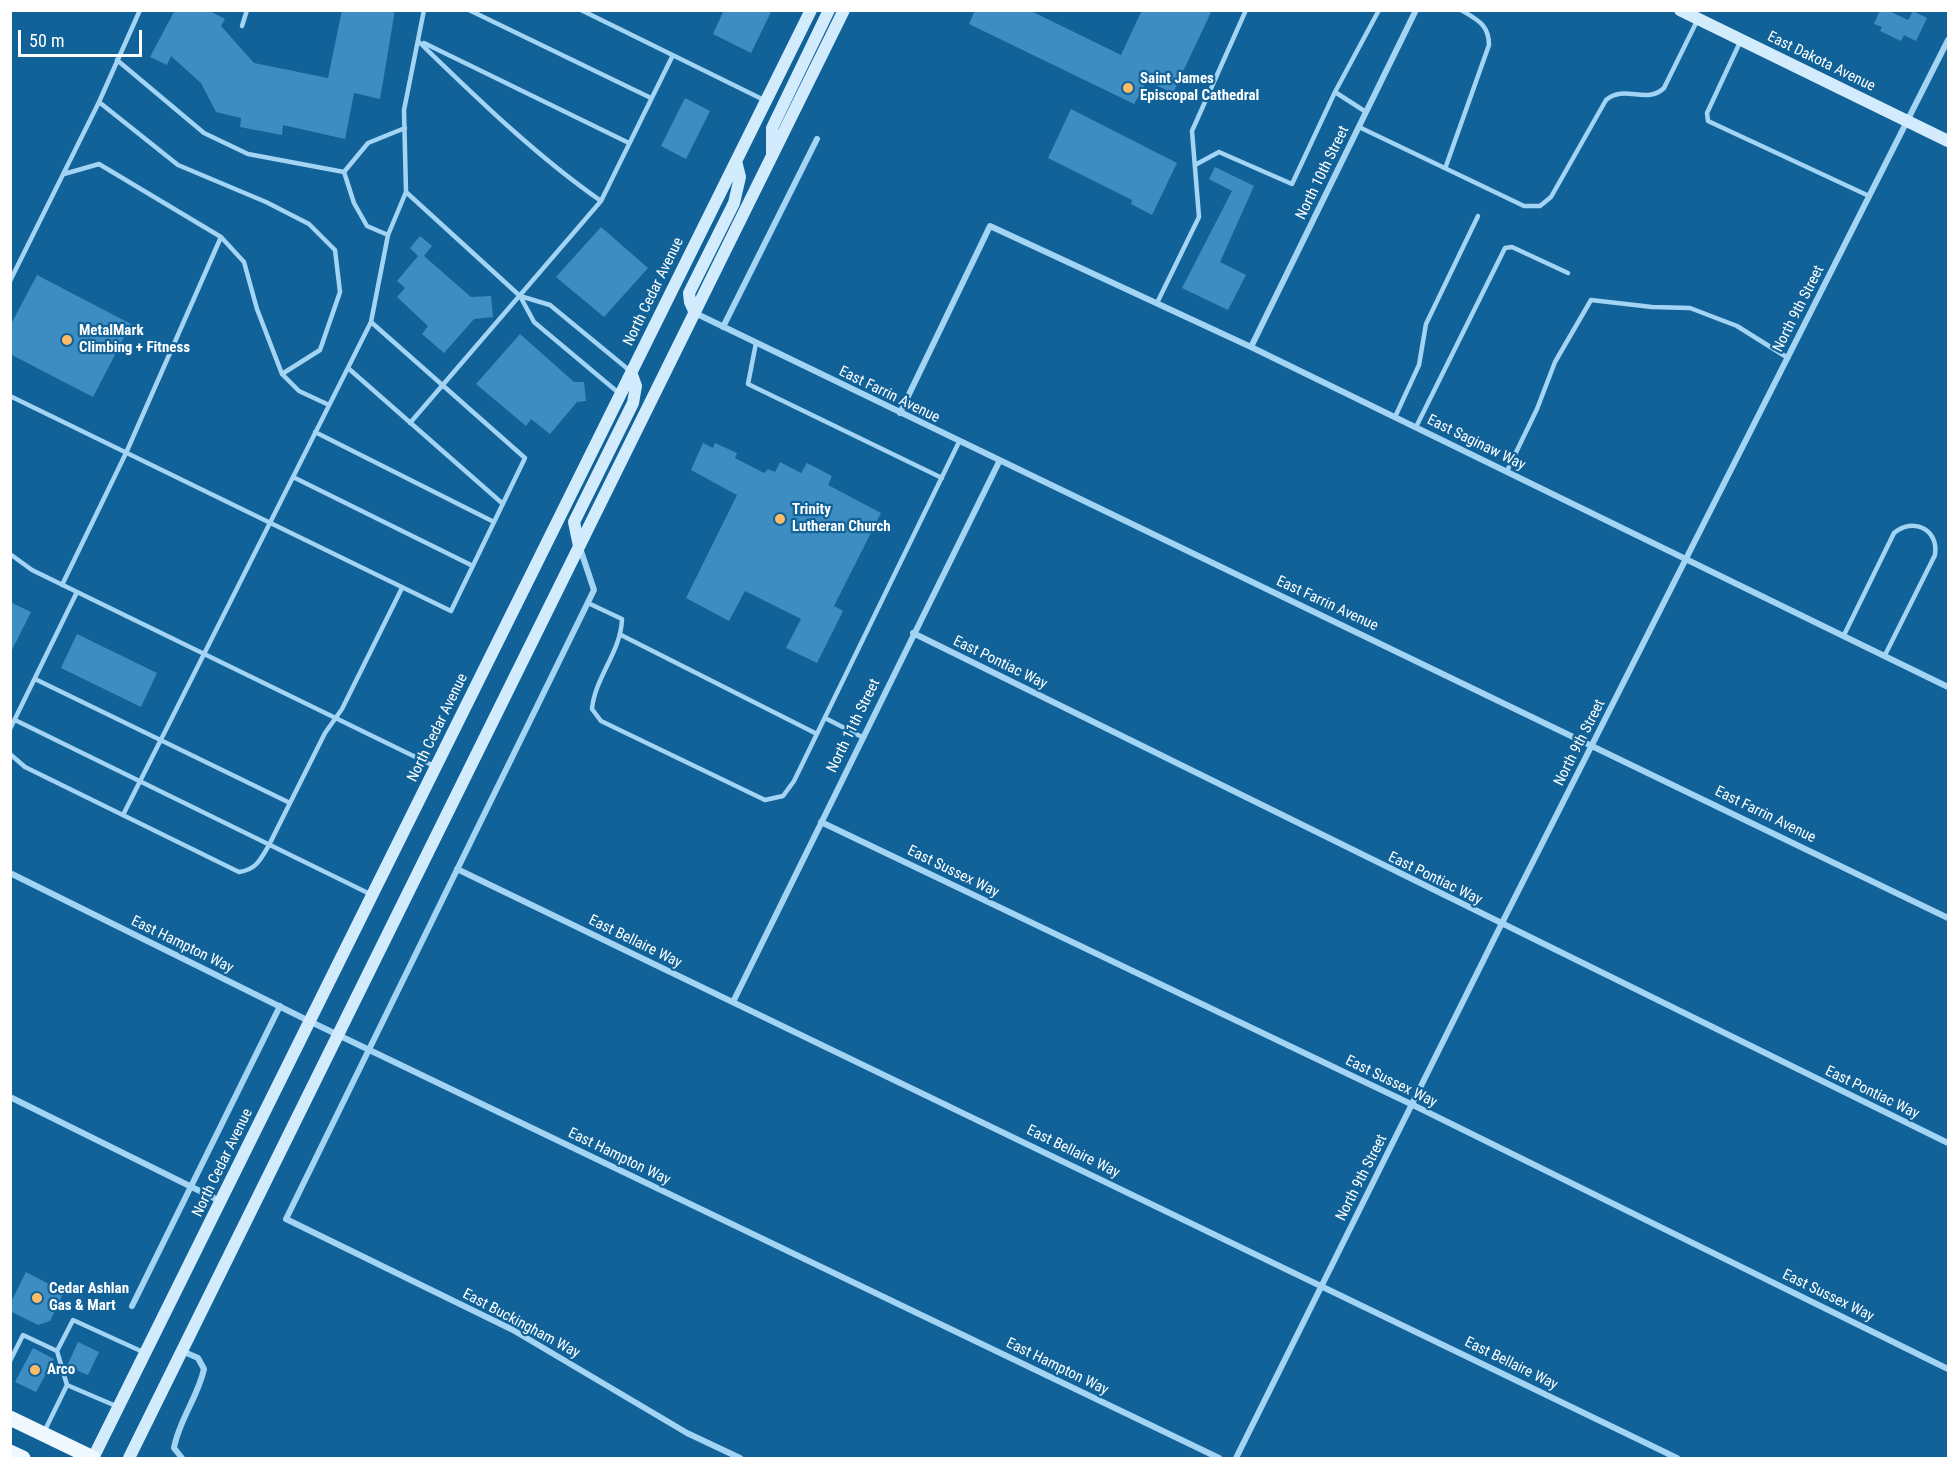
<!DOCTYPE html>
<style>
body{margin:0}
#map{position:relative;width:1959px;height:1469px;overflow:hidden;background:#116299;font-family:"Roboto Condensed",sans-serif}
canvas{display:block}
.frame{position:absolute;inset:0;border:12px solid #fff;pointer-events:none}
.scale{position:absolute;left:18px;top:30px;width:124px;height:27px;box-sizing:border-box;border:3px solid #fff;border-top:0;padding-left:8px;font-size:18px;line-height:21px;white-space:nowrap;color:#fff;-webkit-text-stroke:4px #116299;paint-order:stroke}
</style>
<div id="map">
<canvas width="1959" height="1469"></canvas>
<div class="frame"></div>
<div class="scale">50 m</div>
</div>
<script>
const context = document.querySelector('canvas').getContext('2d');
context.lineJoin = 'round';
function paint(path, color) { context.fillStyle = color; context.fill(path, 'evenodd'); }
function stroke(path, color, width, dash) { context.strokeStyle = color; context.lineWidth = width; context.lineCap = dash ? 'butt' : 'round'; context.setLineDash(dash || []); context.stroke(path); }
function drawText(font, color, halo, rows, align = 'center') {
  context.font = font + ' "Roboto Condensed",sans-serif'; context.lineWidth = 4.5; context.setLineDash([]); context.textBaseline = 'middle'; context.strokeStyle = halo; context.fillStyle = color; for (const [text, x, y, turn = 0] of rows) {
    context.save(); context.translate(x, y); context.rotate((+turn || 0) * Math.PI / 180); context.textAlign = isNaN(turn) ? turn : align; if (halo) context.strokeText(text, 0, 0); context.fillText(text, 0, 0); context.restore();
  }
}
paint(new Path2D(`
 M175,10H208L225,19L221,26L254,63L328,78L342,10H395L380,99L354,93L345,139L283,125L282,135L240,127L241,118L216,112L201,83L171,56L167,65L150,57Z
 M724,10H772L751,53L713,34Z
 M975,10H1029L1121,55L1142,10H1212L1173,93L1147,81L1134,104L969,24Z
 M1880,10H1887L1908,20L1913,11L1927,18L1916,41L1904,35L1901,41L1880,31L1882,27L1874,24Z
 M685,98L710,111L686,159L661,146Z
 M1071,109L1177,163L1152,215L1131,204L1132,200L1048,158Z
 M1215,167L1254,186L1220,262L1246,275L1228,310L1182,288L1232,191L1209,179Z
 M601,227L648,268L604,317L556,277Z
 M420,236L432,246L424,256L471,297L491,296L493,317L474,319L444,353L422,334L428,326L397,297L405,288L397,281L418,256L410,248Z
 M37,275L131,324L93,397L10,354V326Z
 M520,334L574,382H584L586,401L577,402L550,434L531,419L526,426L476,384Z
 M703,443L713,448L715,443L737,453L735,458L764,473L768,469L775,472L780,462L801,473L807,463L832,476L828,485L881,513L834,606L843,611L817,663L786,648L801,619L745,591L729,621L686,598L737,495L691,470Z
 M10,602L31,612L10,654Z
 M77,634L157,673L141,707L61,668Z
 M26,1272L64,1292L50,1321L38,1325L10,1311V1304Z
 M78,1342L99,1352L88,1375L67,1366Z
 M33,1348L54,1359L36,1392L15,1382Z`), '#3e8dc2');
stroke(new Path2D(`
 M469,10L651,98
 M581,10L764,100
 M242,26L247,10
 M1741,40L1707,113L1708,121L1869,196
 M418,41C476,97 535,155 601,201
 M424,43L629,143
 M117,60L204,133L248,154L344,172L368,143L405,128
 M99,102L140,10
 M1366,112L1335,92L1379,10
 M1359,127L1524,206H1540L1551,197L1606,100C1625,84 1646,105 1664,88L1698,19
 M1195,165L1219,152L1292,184L1335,92
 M1446,166L1489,45C1489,25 1478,20 1461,10
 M344,172L354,203L367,226L388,235
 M64,174L99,164L221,237
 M406,192L520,296
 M10,281L99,102L178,165L266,202L309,224L335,250L340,292L320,350L282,374
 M1157,303L1199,217L1192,131L1246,10
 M756,343L748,384L942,478
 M348,368L503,504
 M620,394L534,322L520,296L550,305L629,370
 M10,396L451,611L525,458L371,322
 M1395,417L1419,365L1426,324L1478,216
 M410,423L601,201L672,57
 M1416,427L1505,248L1512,247L1568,273
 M315,432L494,522
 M1507,471L1537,409L1555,362L1591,300L1652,307L1690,308L1737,326L1788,358
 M293,477L473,566
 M10,554L32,570L436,767
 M62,585L126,453L221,237L244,262L257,309L282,374L299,391L329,405
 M588,603L622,619C621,652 595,677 592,709L601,721L765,800L783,796L794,781L959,442
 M621,635L817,734
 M1844,635L1894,533C1913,517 1939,529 1935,555L1885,655
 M35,679L290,803
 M825,718L862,737
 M15,720L372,895
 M10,729L77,592
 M10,754L25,767L239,872C256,870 261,859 269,845L325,733L342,709L402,588
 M123,815L371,322L388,235L406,192L404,110L424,10
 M57,1351L67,1385
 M10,1361L23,1335L57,1351L73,1320L143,1352
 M44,1432L67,1385L116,1406`), '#a4d4f4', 4.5);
stroke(new Path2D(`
 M695,313L1948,918
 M723,327L817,139
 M1251,347L1416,10
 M900,413L990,226L1251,347L1948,687
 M580,548L594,590L286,1219L513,1330L687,1433L740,1458
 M913,633L1948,1143
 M821,822L1413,1105L1948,1369
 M457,869L1677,1458
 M10,873L309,1021L1219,1458
 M733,1002L999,462
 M10,1097L220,1201
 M132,1306L280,1006
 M182,1458L174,1448C179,1420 198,1397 204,1369L198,1358L182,1351
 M1236,1458L1501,925L1948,40`), '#a4d4f4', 6);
stroke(new Path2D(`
 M1680,10L1948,141
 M772,156V128L829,10
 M695,313L690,302L689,293L734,203L740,177L736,161
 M579,546L574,522L633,403L636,386L631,372
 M93,1458L811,10
 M129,1458L844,10`), '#d3ecfd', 12);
stroke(new Path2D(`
 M10,1418L93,1458
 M10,1452L23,1458`), '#f0f8ff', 15);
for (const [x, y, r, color] of [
 [1128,88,6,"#fb6"],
 [67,340,6,"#fb6"],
 [780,519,6,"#fb6"],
 [37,1298,6,"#fb6"],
 [35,1370,6,"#fb6"]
]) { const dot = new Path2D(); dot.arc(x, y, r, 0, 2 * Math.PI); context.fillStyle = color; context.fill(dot); stroke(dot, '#116299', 2); }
drawText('15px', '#fff', '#116299', [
 ["East Dakota Avenue",1821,62,26],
 ["North 10th Street",1323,173,-64],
 ["North Cedar Avenue",654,292,-64],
 ["North 9th Street",1799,309,-63],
 ["East Farrin Avenue",889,395,26],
 ["East Saginaw Way",1476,443,26],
 ["East Farrin Avenue",1327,604,25],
 ["East Pontiac Way",1000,663,26],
 ["North 11th Street",854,726,-64],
 ["North Cedar Avenue",438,728,-64],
 ["North 9th Street",1580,743,-63],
 ["East Farrin Avenue",1765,815,26],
 ["East Sussex Way",953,872,26],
 ["East Pontiac Way",1435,879,26],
 ["East Bellaire Way",635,942,26],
 ["East Hampton Way",182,945,26],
 ["East Sussex Way",1391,1082,26],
 ["East Pontiac Way",1872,1093,26],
 ["East Bellaire Way",1073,1152,26],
 ["East Hampton Way",619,1157,26],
 ["North Cedar Avenue",223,1163,-64],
 ["North 9th Street",1362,1178,-63],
 ["East Sussex Way",1828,1296,26],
 ["East Buckingham Way",521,1324,28],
 ["East Bellaire Way",1511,1364,26],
 ["East Hampton Way",1057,1367,26]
]);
drawText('bold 15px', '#fff', '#116299', [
 ["Saint James",1140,79],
 ["Episcopal Cathedral",1140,96],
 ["MetalMark",79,331],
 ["Climbing + Fitness",79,348],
 ["Trinity",792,510],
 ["Lutheran Church",792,527],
 ["Cedar Ashlan",49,1289],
 ["Gas & Mart",49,1306],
 ["Arco",47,1370]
], 'left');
</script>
